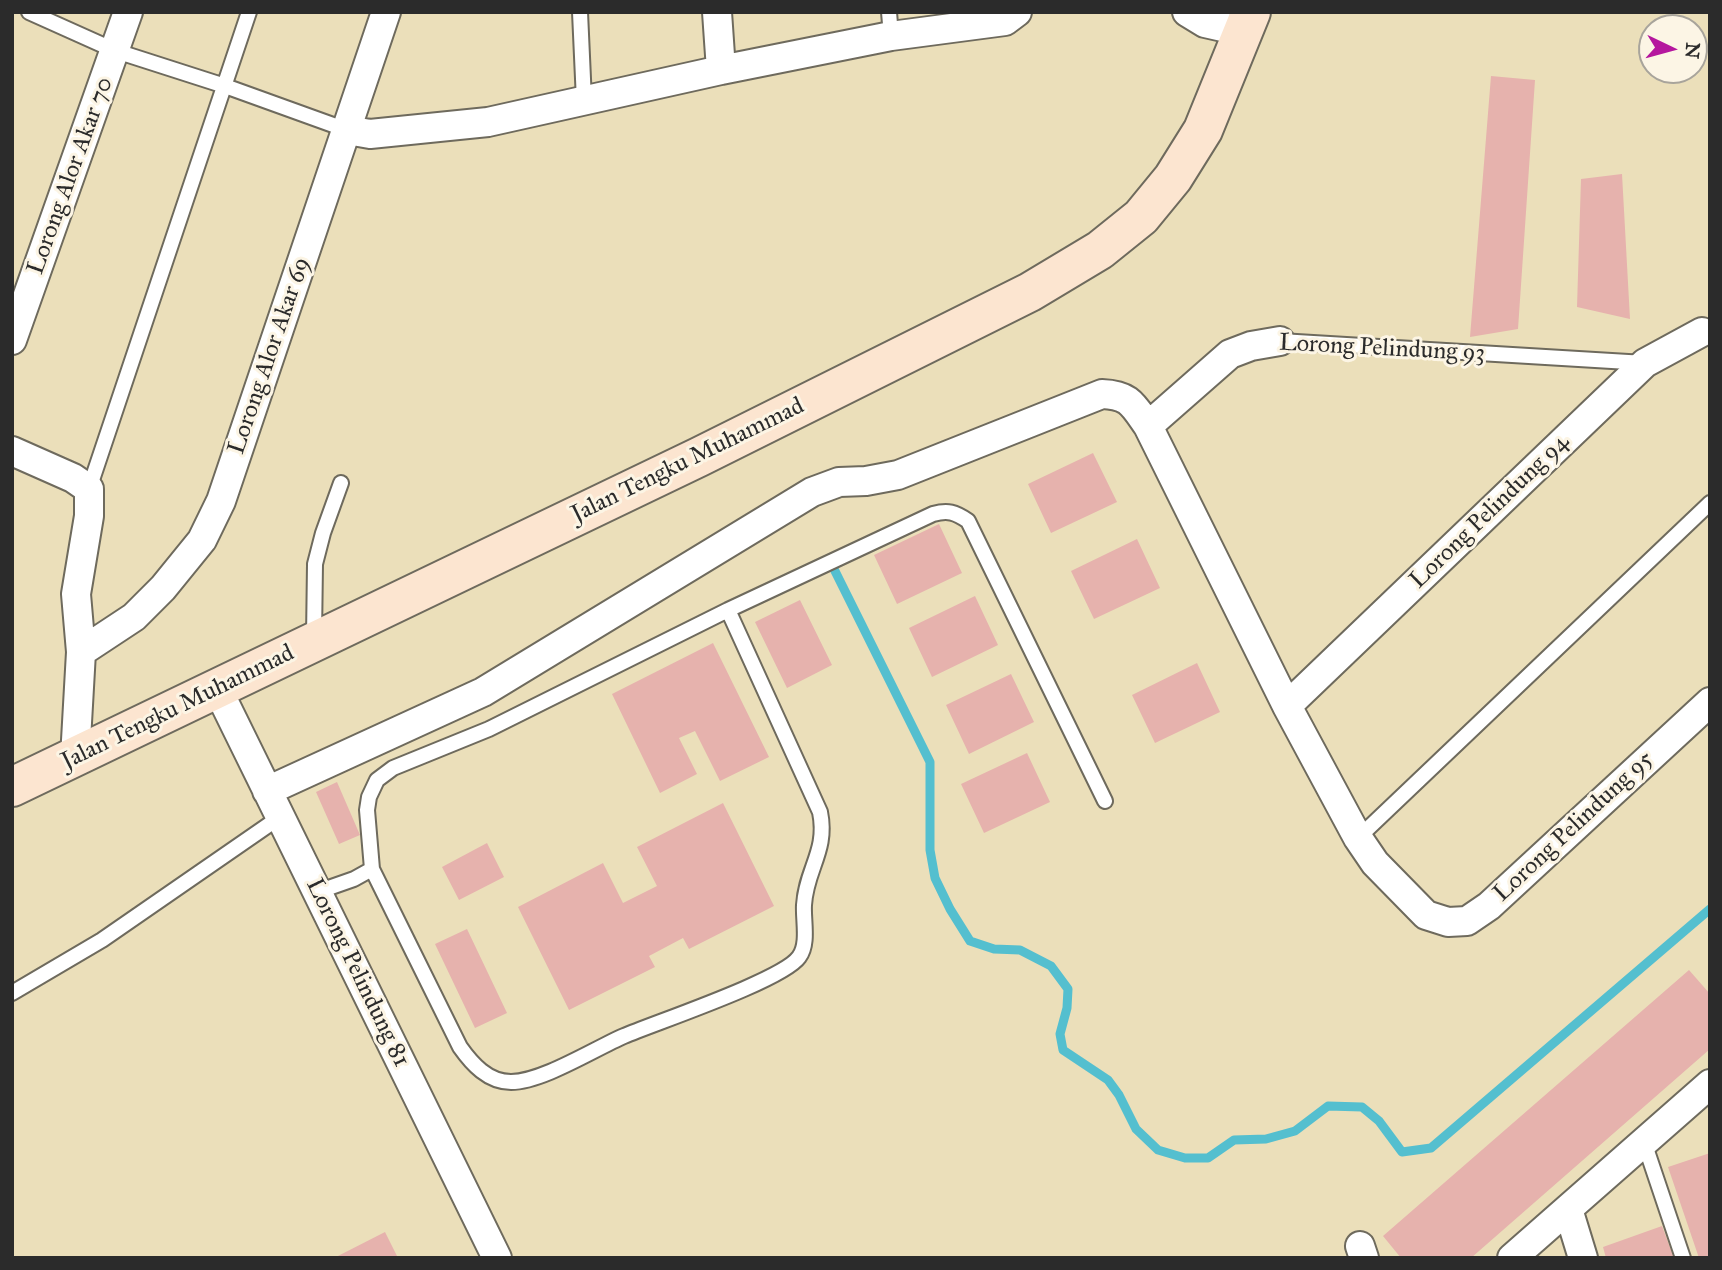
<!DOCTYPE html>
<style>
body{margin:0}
#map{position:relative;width:1722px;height:1270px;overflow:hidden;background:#ebdfba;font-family:"IM FELL Great Primer",serif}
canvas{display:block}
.frame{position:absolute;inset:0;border:14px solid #2b2b2b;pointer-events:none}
.north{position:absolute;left:1638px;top:14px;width:70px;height:70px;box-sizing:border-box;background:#fcf5e5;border:2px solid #a8a49b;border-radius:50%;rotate:95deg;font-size:19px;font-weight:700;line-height:28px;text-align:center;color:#2b2b2b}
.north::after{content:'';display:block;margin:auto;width:24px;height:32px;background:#b5179e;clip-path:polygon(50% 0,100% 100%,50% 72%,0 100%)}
</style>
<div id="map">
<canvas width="1722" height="1270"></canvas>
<div class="frame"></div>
<div class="north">N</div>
</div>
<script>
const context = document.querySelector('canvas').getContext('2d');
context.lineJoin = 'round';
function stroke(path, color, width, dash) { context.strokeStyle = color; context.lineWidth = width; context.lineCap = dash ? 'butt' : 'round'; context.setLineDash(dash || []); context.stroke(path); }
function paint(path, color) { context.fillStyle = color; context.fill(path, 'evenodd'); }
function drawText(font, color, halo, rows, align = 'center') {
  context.font = font + ' "IM FELL Great Primer",serif'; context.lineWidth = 6; context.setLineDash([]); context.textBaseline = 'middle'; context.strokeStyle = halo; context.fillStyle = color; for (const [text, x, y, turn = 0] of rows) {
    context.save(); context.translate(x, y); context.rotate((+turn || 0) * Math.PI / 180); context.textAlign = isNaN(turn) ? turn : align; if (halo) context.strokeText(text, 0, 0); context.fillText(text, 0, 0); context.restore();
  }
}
stroke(new Path2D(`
 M833,567L930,762V850L935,878L950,909L970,941L994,949L1020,950L1051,966L1068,989L1067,1008L1060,1034L1063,1050L1108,1080L1119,1095L1136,1129L1158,1150L1185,1158H1208L1234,1140L1266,1139L1295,1131L1328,1106L1362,1107L1379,1121L1402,1152L1431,1148L1710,909`), '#54bfcf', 9);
paint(new Path2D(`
 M1491,76L1535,80L1518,329L1470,337Z
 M1622,174L1630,319L1577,307L1581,179Z
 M1093,453L1117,502L1051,533L1028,484Z
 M939,524L962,573L897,604L874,555Z
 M1137,539L1160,588L1094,619L1071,571Z
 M975,596L998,645L932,677L909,628Z
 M800,600L832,665L787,688L755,622Z
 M713,643L769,757L720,781L695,731L679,738L697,774L660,793L612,694Z
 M1197,663L1220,712L1155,743L1132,695Z
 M1011,674L1034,722L969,754L946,705Z
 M1027,753L1050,802L984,833L961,784Z
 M337,782L360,835L339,844L316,792Z
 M723,803L774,906L689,949L683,938L649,956L655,967L569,1010L518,907L603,863L623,903L657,886L637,847Z
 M487,843L504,877L459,900L442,867Z
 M467,929L507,1013L475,1028L435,944Z
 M1689,970L1710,994V1049L1471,1258H1401L1383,1236Z
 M1710,1153V1258H1699L1668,1167Z
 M1662,1226L1674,1258H1606L1603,1247Z
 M385,1232L398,1258H334Z`), '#e6b2ad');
const lane = new Path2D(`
 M29,12L116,51L225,86L347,130
 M580,12L584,101
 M889,12L891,36
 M1280,341L1645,363
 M89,489L249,12
 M728,610L820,812C828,851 806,869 804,905C803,920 809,944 799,957C783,980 657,1022 624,1036C594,1049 542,1082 511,1082C488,1082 472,1064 460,1047L372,869L367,810L369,797L377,780L393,768L489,729L728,610L933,514C948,510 955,512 968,521L1105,801
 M314,637L315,564L323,533L341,483
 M1358,838L1710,503
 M317,892L354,879L372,869
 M12,993L102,940L280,817
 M1644,1142L1683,1258`);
const street = new Path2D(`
 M717,12L721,70
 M1187,12L1205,23L1245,32
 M347,130L370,134L488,122L721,70L891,36L1005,21L1017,12
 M12,340L128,12
 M1148,426L1230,354L1251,346L1280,341
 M12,451L73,478L89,489V516L76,594L81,652L75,758
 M81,652L134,617L163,588L202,540L221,501L386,12
 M217,688L497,1258
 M1287,706L1645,363L1702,332
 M267,791L483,692L812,492L839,482L866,481L898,475L1102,394C1130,395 1133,405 1148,426L1287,706L1358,838L1375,863L1426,915L1448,922L1467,921L1489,906L1710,702
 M1568,1209L1583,1258
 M1360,1246L1364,1258
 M1512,1258L1710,1084`);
const secondary = new Path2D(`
 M12,787L699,457L1030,292L1100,250L1141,217L1173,178L1203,130L1251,12`);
stroke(lane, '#6e6a5d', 18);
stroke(street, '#6e6a5d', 32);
stroke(secondary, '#6e6a5d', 42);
stroke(lane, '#fff', 14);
stroke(street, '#fff', 28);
stroke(secondary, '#fce5d0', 38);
drawText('24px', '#2b2b2b', '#fcf5e5', [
 ["Lorong Alor Akar 70",71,176,-70],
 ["Lorong Pelindung 93",1382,349,3],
 ["Lorong Alor Akar 69",270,356,-71],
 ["Jalan Tengku Muhammad",688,461,-26],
 ["Lorong Pelindung 94",1490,512,-44],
 ["Jalan Tengku Muhammad",178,708,-26],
 ["Lorong Pelindung 95",1574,827,-43],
 ["Lorong Pelindung 81",357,973,64]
]);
</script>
